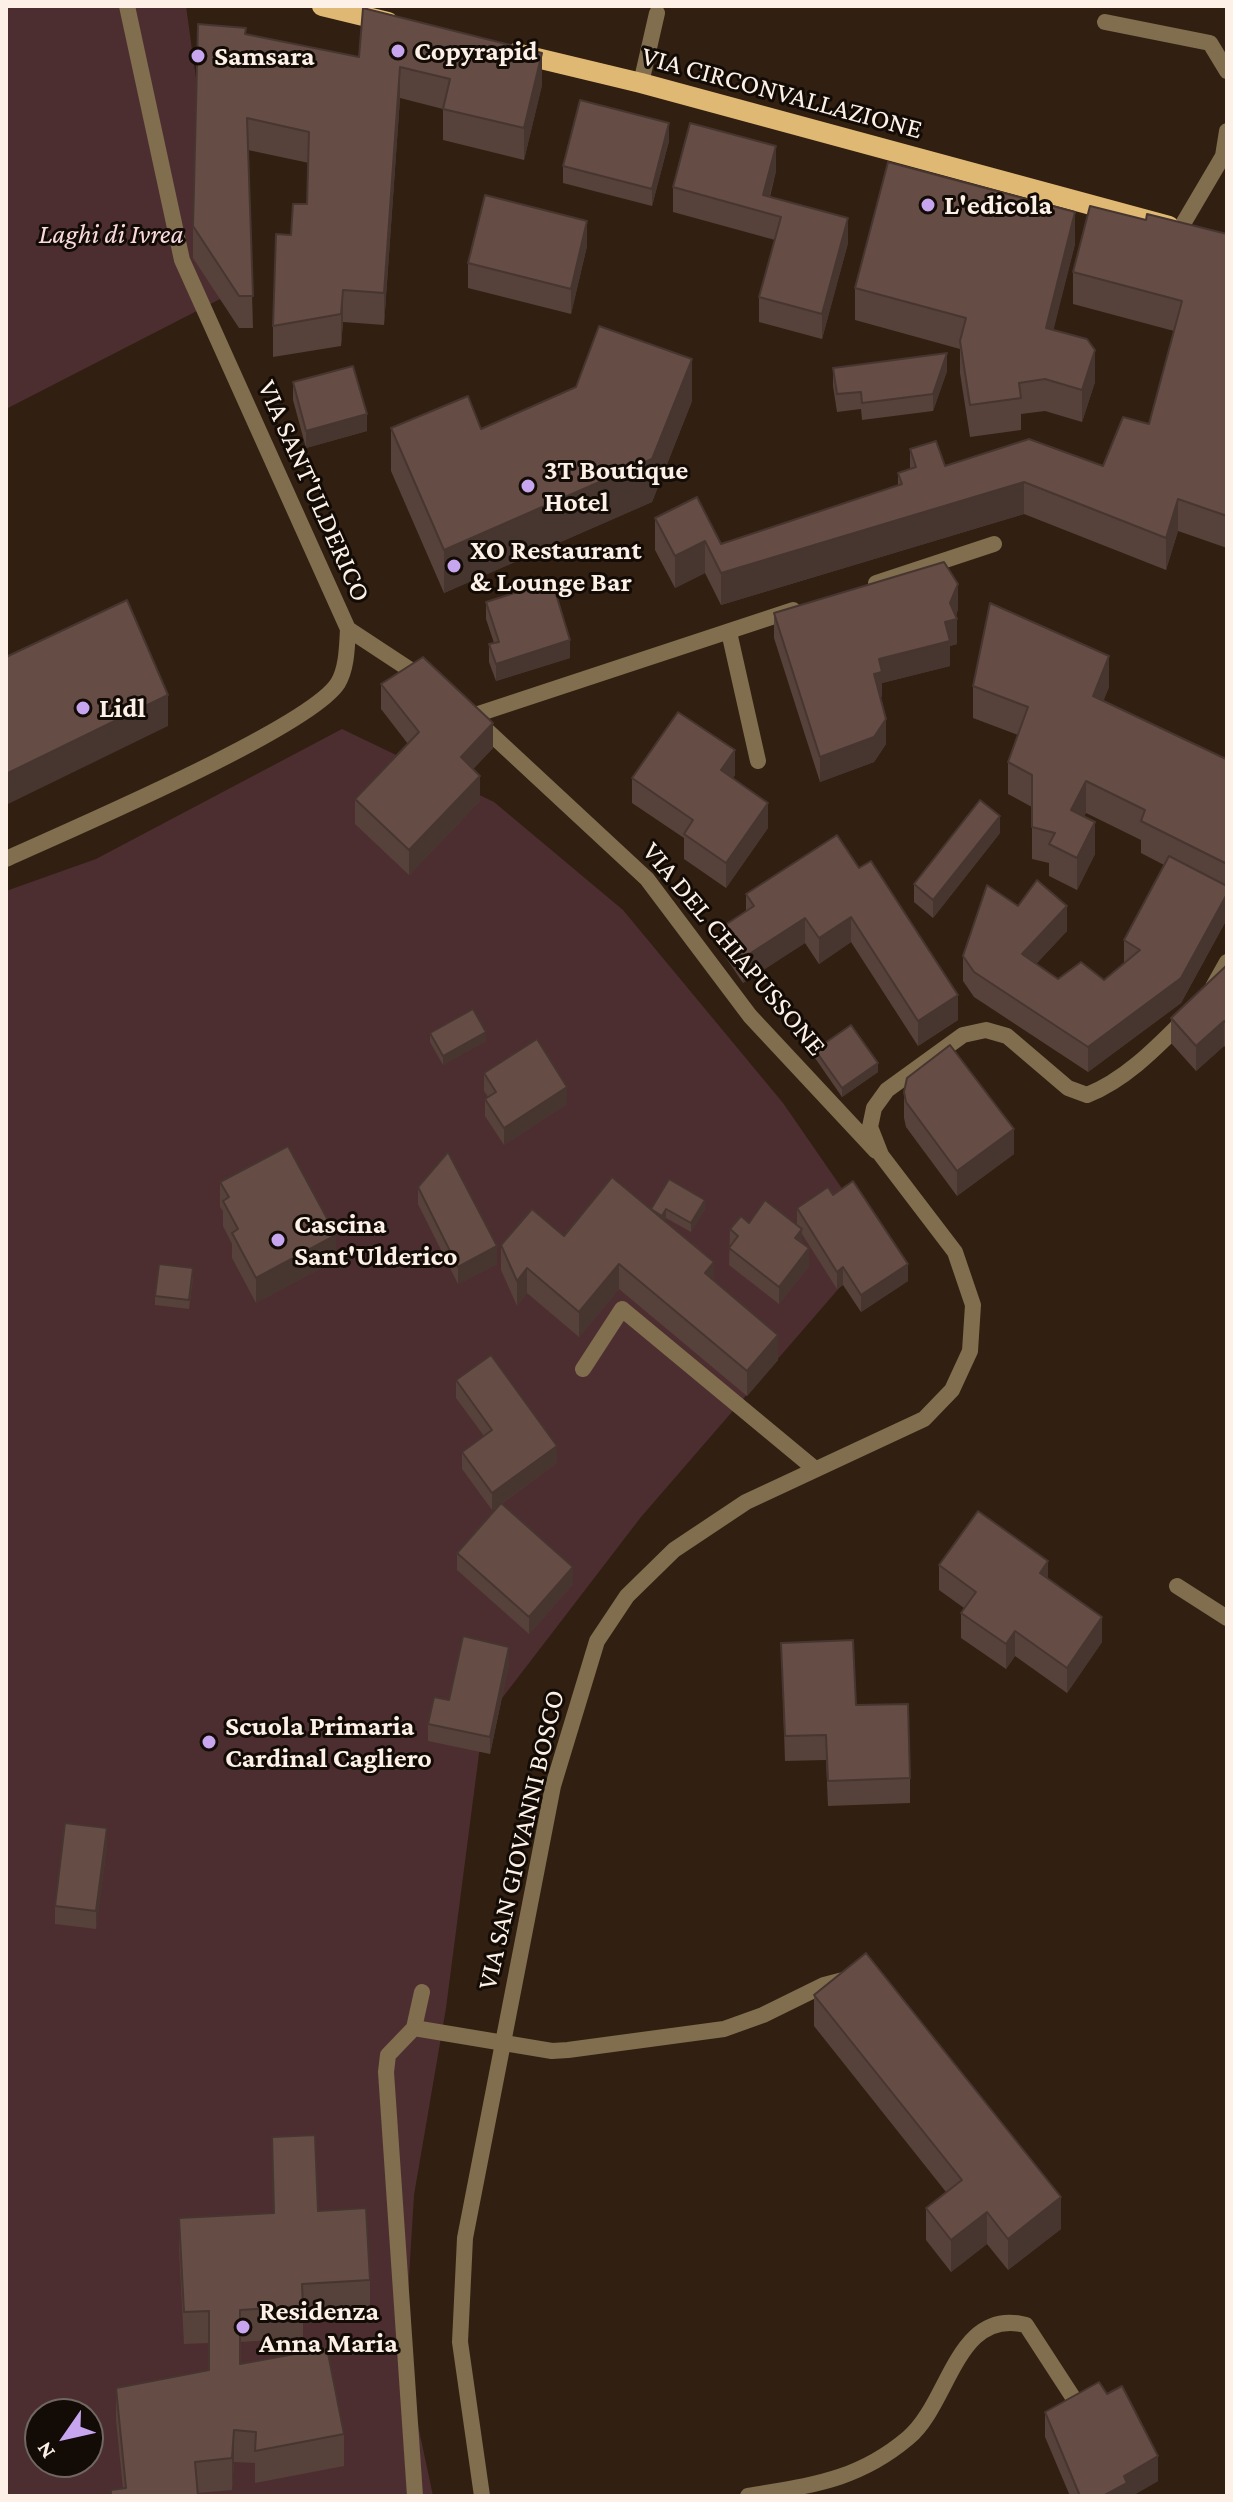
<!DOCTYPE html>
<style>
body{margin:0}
#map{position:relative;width:1233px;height:2502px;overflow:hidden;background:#311f11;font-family:"Crimson Pro",serif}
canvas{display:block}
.frame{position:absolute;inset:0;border:8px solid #fcf0e7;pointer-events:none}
.north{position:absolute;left:24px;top:2398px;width:80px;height:80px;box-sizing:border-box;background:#130b06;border:2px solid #706760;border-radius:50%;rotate:236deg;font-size:22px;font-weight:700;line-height:32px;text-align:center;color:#fcf0e7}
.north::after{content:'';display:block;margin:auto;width:28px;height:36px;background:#c7a6ef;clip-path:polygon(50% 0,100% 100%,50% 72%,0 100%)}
</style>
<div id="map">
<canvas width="1233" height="2502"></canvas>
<div class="frame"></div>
<div class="north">N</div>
</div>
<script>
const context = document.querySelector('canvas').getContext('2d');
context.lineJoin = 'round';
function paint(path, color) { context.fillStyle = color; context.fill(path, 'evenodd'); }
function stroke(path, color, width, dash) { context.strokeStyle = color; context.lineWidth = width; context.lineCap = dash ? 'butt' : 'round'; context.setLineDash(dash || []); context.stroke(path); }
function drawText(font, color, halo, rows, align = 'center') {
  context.font = font + ' "Crimson Pro",serif'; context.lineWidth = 6; context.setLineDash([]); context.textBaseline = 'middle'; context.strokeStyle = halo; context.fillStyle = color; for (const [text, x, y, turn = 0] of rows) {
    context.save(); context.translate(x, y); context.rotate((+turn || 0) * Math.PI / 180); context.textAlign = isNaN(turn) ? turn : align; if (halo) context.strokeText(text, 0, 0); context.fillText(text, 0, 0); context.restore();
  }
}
paint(new Path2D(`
 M6,6H186L226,296L6,409Z
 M342,729L494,802L623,910L783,1103L879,1242L641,1517L483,1723L446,2008L414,2195L404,2359L433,2496H6V891L96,859ZM40,2414H88V2462H40Z`), '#4c2e31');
stroke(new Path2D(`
 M1105,22L1210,43L1227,71
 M641,83L657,13
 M1180,229L1223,156L1227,131
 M414,2028L422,1992
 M415,2496L386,2072L388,2055L414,2028L552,2051L568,2050L724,2029L763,2015L824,1985L847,1979
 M748,2496C811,2485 857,2481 908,2438C950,2403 956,2307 1026,2325L1076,2402`), '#806e4e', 16);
stroke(new Path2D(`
 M876,583L994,544
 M348,629L424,679
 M729,632L758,761
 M472,716L793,610
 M479,723L647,879L750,1016L876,1151
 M6,859C67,831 310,728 338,683C347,668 347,646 348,629L182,260L127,6
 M1213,987L1227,962
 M583,1369L622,1309L815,1469
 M1177,1586L1227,1618
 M482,2496L460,2342L465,2238L553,1786L597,1641L627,1596L674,1550L746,1502L924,1419L952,1390L970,1351L973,1305L955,1252L881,1155L870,1127L874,1108L887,1090L963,1035L986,1030L1007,1036L1068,1088L1087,1095C1125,1080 1156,1048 1184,1020`), '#806e4e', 16);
stroke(new Path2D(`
 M322,6L388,22
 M516,53L641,83L1169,226`), '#dfb973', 20);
paint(new Path2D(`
 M246,34L359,57L542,85L524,160L443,140V109L400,98L384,325L343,322L341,346L273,357V326L291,235L307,204L309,163L248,150L253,328H239L193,258V226Z
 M669,141L652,206L563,183V166Z
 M776,171L770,197L848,243L822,339L759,322V297L775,240L673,212V187Z
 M1146,220L1227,234V548L1178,531L1166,570L1024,514L721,605L705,573L675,588L655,550V518L721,544L898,485V473L910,469V449L945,466H1103L1149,424L1174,331L1073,304V272Z
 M1075,244L1053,330L1095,382L1082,422L1045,411L1021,414V430L970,437L960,373V349L855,320V288Z
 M587,246L571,314L468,288V263Z
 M833,368L947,371L933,411L862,420L861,409L837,412L833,386Z
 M293,382L367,431L306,448L293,400Z
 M692,401L652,502L444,593L391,471V428L481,429Z
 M486,602L570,658L496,681L489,662V644L494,643L486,619Z
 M958,609L956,616L957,644L950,646V666L882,683V697H880L886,744L874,762L820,782L774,638V613Z
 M381,684L493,748L473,769L480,801L409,875L355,824V799L408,744L381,709Z
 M973,686L1109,687L1103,701L1226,759L1227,758V919L1181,1003L1088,1072L974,997L963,981V956L1018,906L1067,931L1036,964L1058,979L1104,980L1124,963V940L1164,865L1141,853V840L1086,813L1084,816L1095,854L1077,890L1049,876V863L1032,859V807L1008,794V762L1018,735L973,718Z
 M735,775L733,778L768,828L726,888L684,859V838L632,803V778Z
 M1000,833L933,918L914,902V884Z
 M859,868L958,1020L918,1046L851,942L819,964L805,943L743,983L722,952V927L746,911V894Z
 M1227,965V1049L1224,1046L1196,1071L1171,1043V1018Z
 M430,1033L486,1041L443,1065L430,1042Z
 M815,1050L878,1072L842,1097L815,1058Z
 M484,1073L567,1104L504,1145L485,1116V1099L488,1097L484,1091Z
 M904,1092L1014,1154L957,1196L906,1127L904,1118Z
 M220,1182L336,1260L256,1303L232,1258V1244L223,1226V1211L220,1207Z
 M418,1187L497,1264L458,1284L418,1204Z
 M833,1195L908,1281L861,1312L843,1285L837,1289L802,1234V1243L809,1266L779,1304L729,1265L730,1229L749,1223L797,1224V1208Z
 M705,1209L691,1232L666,1218L664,1221L778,1360L747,1396L619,1289L579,1337L527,1293L517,1306L501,1270V1245L564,1236L651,1210Z
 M193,1277L189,1309L155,1305V1296Z
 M456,1380L557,1463L501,1504L573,1584L529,1634L457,1570V1553L500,1505L492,1510L462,1469V1452L484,1436L456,1398Z
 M939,1565L1048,1579L1102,1642L1067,1693L1015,1656L1006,1669L961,1638V1613L964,1608L939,1590Z
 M781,1643L910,1778V1803L828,1806L826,1760L785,1761Z
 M509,1664L490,1754L428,1741V1724L449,1700Z
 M107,1845L96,1929L55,1924V1906Z
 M814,1995L1061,2229L1008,2270L987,2244L951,2272L926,2240V2208L946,2192L814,2026Z
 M272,2137L318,2211L370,2280V2312L303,2315V2338L240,2342V2364L344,2434V2466L255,2483V2463L234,2462L232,2490L198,2493V2496H111V2490L123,2489L116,2420V2388L209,2370V2343L184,2344L179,2249V2218L273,2213Z
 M1107,2394L1158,2481L1132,2496H1070L1045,2437V2412Z`), '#57413b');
paint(new Path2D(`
 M542,53V85L524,160V128Z
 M400,67V98L384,325V293Z
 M669,123V141L652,206V189Z
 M776,146V171L765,212L763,195Z
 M1075,212V244L1046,360V328Z
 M848,218V243L822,339V314Z
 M587,221V246L571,314V289Z
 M343,290V322L341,346V314Z
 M1095,350V382L1082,422V390Z
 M947,353V371L933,411V394Z
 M692,359V401L652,502L444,593V550Z
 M367,414V431L306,448V431Z
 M1024,482V514L721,605V573Z
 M1178,499V531L1166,570V538Z
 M705,541V573L675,588V556Z
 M958,584V609L954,620L957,619V644L950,646V666L882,683V697L874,699V674L879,659L945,622L950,603Z
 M570,640V658L496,681V664Z
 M1109,656V687L1093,728V696Z
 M168,695V726L6,805V774Z
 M886,719V744L874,762L820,782V757Z
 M493,723V748L461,782V757Z
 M735,750V775L721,795V770Z
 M480,776V801L409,875V850Z
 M1086,781V813L1071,842V810Z
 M768,803V828L726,888V863Z
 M1000,816V833L933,918V900Z
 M1095,822V854L1077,890V858Z
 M1227,894V919L1181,1003L1088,1072V1047Z
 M1067,906V931L1022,979V954Z
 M851,917V942L819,964V938Z
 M805,918V943L743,983V958Z
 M958,995V1020L918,1046V1021Z
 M1224,1021V1046L1196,1071V1046Z
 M486,1032V1041L443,1065V1056Z
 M878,1063V1072L842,1097V1088Z
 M567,1087V1104L504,1145V1128Z
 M1014,1129V1154L957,1196V1171Z
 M705,1200V1209L691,1232V1223Z
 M666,1209V1218L662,1225V1216Z
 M802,1229V1246L795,1238Z
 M336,1235V1260L256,1303V1278Z
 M497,1246V1264L458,1284V1267Z
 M809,1248V1266L779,1304V1287Z
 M714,1262V1287L705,1273Z
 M619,1264V1289L579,1337V1312Z
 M908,1264V1281L861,1312V1295Z
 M843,1267V1285L837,1289V1272Z
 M527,1268V1293L517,1306V1281Z
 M778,1335V1360L747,1396V1371Z
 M557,1446V1463L492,1510V1493Z
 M1048,1561V1586L1040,1573Z
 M573,1567V1584L529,1634V1617Z
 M1102,1617V1642L1067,1693V1668Z
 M1015,1631V1656L1006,1669V1644Z
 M509,1647V1664L490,1754V1737Z
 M107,1828V1845L96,1929V1911Z
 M1061,2197V2229L1008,2270V2239Z
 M987,2212V2244L951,2272V2240Z
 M234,2430V2462L232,2490V2458Z
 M1158,2456V2481L1132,2496H1103L1124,2476Z`), '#473530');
const building = new Path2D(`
 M363,8L542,53L524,128L443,109L450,79L400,67L384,293L343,290L341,314L273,326L276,234L291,235L293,204H307L309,132L247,118L253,296H239L193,226L198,24L246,28L245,34L359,57Z
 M580,100L669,123L652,189L563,166Z
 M690,123L776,146L763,195L848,218L822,314L759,297L781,217L673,187Z
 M888,162L1075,212L1046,328L1087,339L1095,350L1082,390L1045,379L1019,383L1021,398L970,405L960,341L966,318L855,288Z
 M485,195L587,221L571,289L468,263Z
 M1090,206L1146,220L1147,214L1227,234V516L1178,499L1166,538L1024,482L721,573L705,541L675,556L655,518L697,497L721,544L902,484L898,473L916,467L910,449L936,441L945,466L1029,439L1103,466L1123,417L1149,424L1182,301L1073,272Z
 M599,326L692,359L652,459L444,550L391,428L468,396L481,429L576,387Z
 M947,353L933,394L862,403L861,392L837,394L833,368Z
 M353,366L367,414L306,431L293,382Z
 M944,562L958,584L950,603L957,619L945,622L950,641L879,659L882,672L874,674L886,719L874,737L820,757L774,613Z
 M552,581L570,640L496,664L489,644L499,642L486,602Z
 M127,600L168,695L6,774V657Z
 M990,603L1109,656L1093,696L1226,759L1227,758V864L1141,821L1145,810L1086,781L1071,810L1095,822L1077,858L1049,844L1055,833L1032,827V775L1008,762L1028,707L973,686Z
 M423,657L493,723L461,757L480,776L409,850L355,799L419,732L381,684Z
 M678,712L735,750L721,770L768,803L726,863L684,834L693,820L632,778Z
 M980,800L1000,816L933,900L914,884Z
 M837,835L859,868L871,861L958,995L918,1021L851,917L819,938L805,918L743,958L722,927L754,906L746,894Z
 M1169,856L1227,886V894L1181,978L1088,1047L974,972L963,956L987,885L1018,906L1037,880L1067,906L1022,954L1058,979L1081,962L1104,980L1140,950L1124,940Z
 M1227,965V1024L1224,1021L1196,1046L1171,1018Z
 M473,1009L486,1032L443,1056L430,1033Z
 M851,1025L878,1063L842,1088L815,1050Z
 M537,1039L567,1087L504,1128L485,1099L496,1092L484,1073Z
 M950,1045L1014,1129L957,1171L906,1102L904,1092L907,1078Z
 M288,1146L336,1235L256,1278L232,1233L238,1229L223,1201L229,1197L220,1182Z
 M448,1152L497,1246L458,1267L418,1187Z
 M612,1177L714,1262L705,1273L778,1335L747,1371L619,1264L579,1312L527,1268L517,1281L501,1245L532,1209L564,1236Z
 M669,1179L705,1200L691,1223L666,1209L662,1216L651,1209Z
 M853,1181L908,1264L861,1295L843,1267L837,1272L797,1208L828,1187L833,1195Z
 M765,1200L802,1229L795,1238L809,1248L779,1287L729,1248L738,1236L730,1229L741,1216L749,1223Z
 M159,1264L193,1268L189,1300L155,1296Z
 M491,1355L557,1446L492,1493L462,1452L492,1430L456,1380Z
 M501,1503L573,1567L529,1617L457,1553Z
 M978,1511L1048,1561L1040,1573L1102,1617L1067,1668L1015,1631L1006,1644L961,1613L976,1592L939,1565Z
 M463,1636L509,1647L490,1737L428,1724L434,1697L449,1700Z
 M853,1640L856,1705L908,1704L910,1778L828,1781L826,1735L785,1736L781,1643Z
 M65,1823L107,1828L96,1911L55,1906Z
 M866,1953L1061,2197L1008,2239L987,2212L951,2240L926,2208L962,2180L814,1995Z
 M315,2135L318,2211L366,2208L370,2280L302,2284L303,2306L240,2310V2364L327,2348L344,2434L255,2451L256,2432L234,2430L232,2458L195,2462L198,2496H111V2490L126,2488L116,2388L209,2370V2311L184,2312L179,2218L274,2213L272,2137Z
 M1099,2382L1107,2394L1122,2386L1158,2456L1124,2476L1127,2483L1103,2496H1080L1045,2412Z`);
paint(building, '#654c45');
stroke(building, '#473530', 2);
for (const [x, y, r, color] of [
 [398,51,8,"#c7a6ef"],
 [198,56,8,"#c7a6ef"],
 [928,205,8,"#c7a6ef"],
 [528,486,8,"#c7a6ef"],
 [454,566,8,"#c7a6ef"],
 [83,708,8,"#c7a6ef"],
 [278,1240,8,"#c7a6ef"],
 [209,1742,8,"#c7a6ef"],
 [243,2327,8,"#c7a6ef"]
]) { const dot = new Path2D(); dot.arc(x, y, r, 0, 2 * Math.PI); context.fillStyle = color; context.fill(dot); stroke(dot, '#130b06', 3); }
drawText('bold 28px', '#fcf0e7', '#130b06', [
 ["Copyrapid",414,51],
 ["Samsara",214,56],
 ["L'edicola",944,205],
 ["3T Boutique",544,470],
 ["Hotel",544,502],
 ["XO Restaurant",470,550],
 ["& Lounge Bar",470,582],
 ["Lidl",99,708],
 ["Cascina",294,1224],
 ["Sant'Ulderico",294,1256],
 ["Scuola Primaria",225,1726],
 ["Cardinal Cagliero",225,1758],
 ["Residenza",259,2311],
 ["Anna Maria",259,2343]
], 'left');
drawText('28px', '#fcf0e7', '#130b06', [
 ["VIA CIRCONVALLAZIONE",782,93,15],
 ["VIA SANT'ULDERICO",314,491,66],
 ["VIA DEL CHIAPUSSONE",734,949,50],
 ["VIA SAN GIOVANNI BOSCO",521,1840,-77]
]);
drawText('italic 28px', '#fadbdd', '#130b06', [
 ["Laghi di Ivrea",111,234]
]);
</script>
